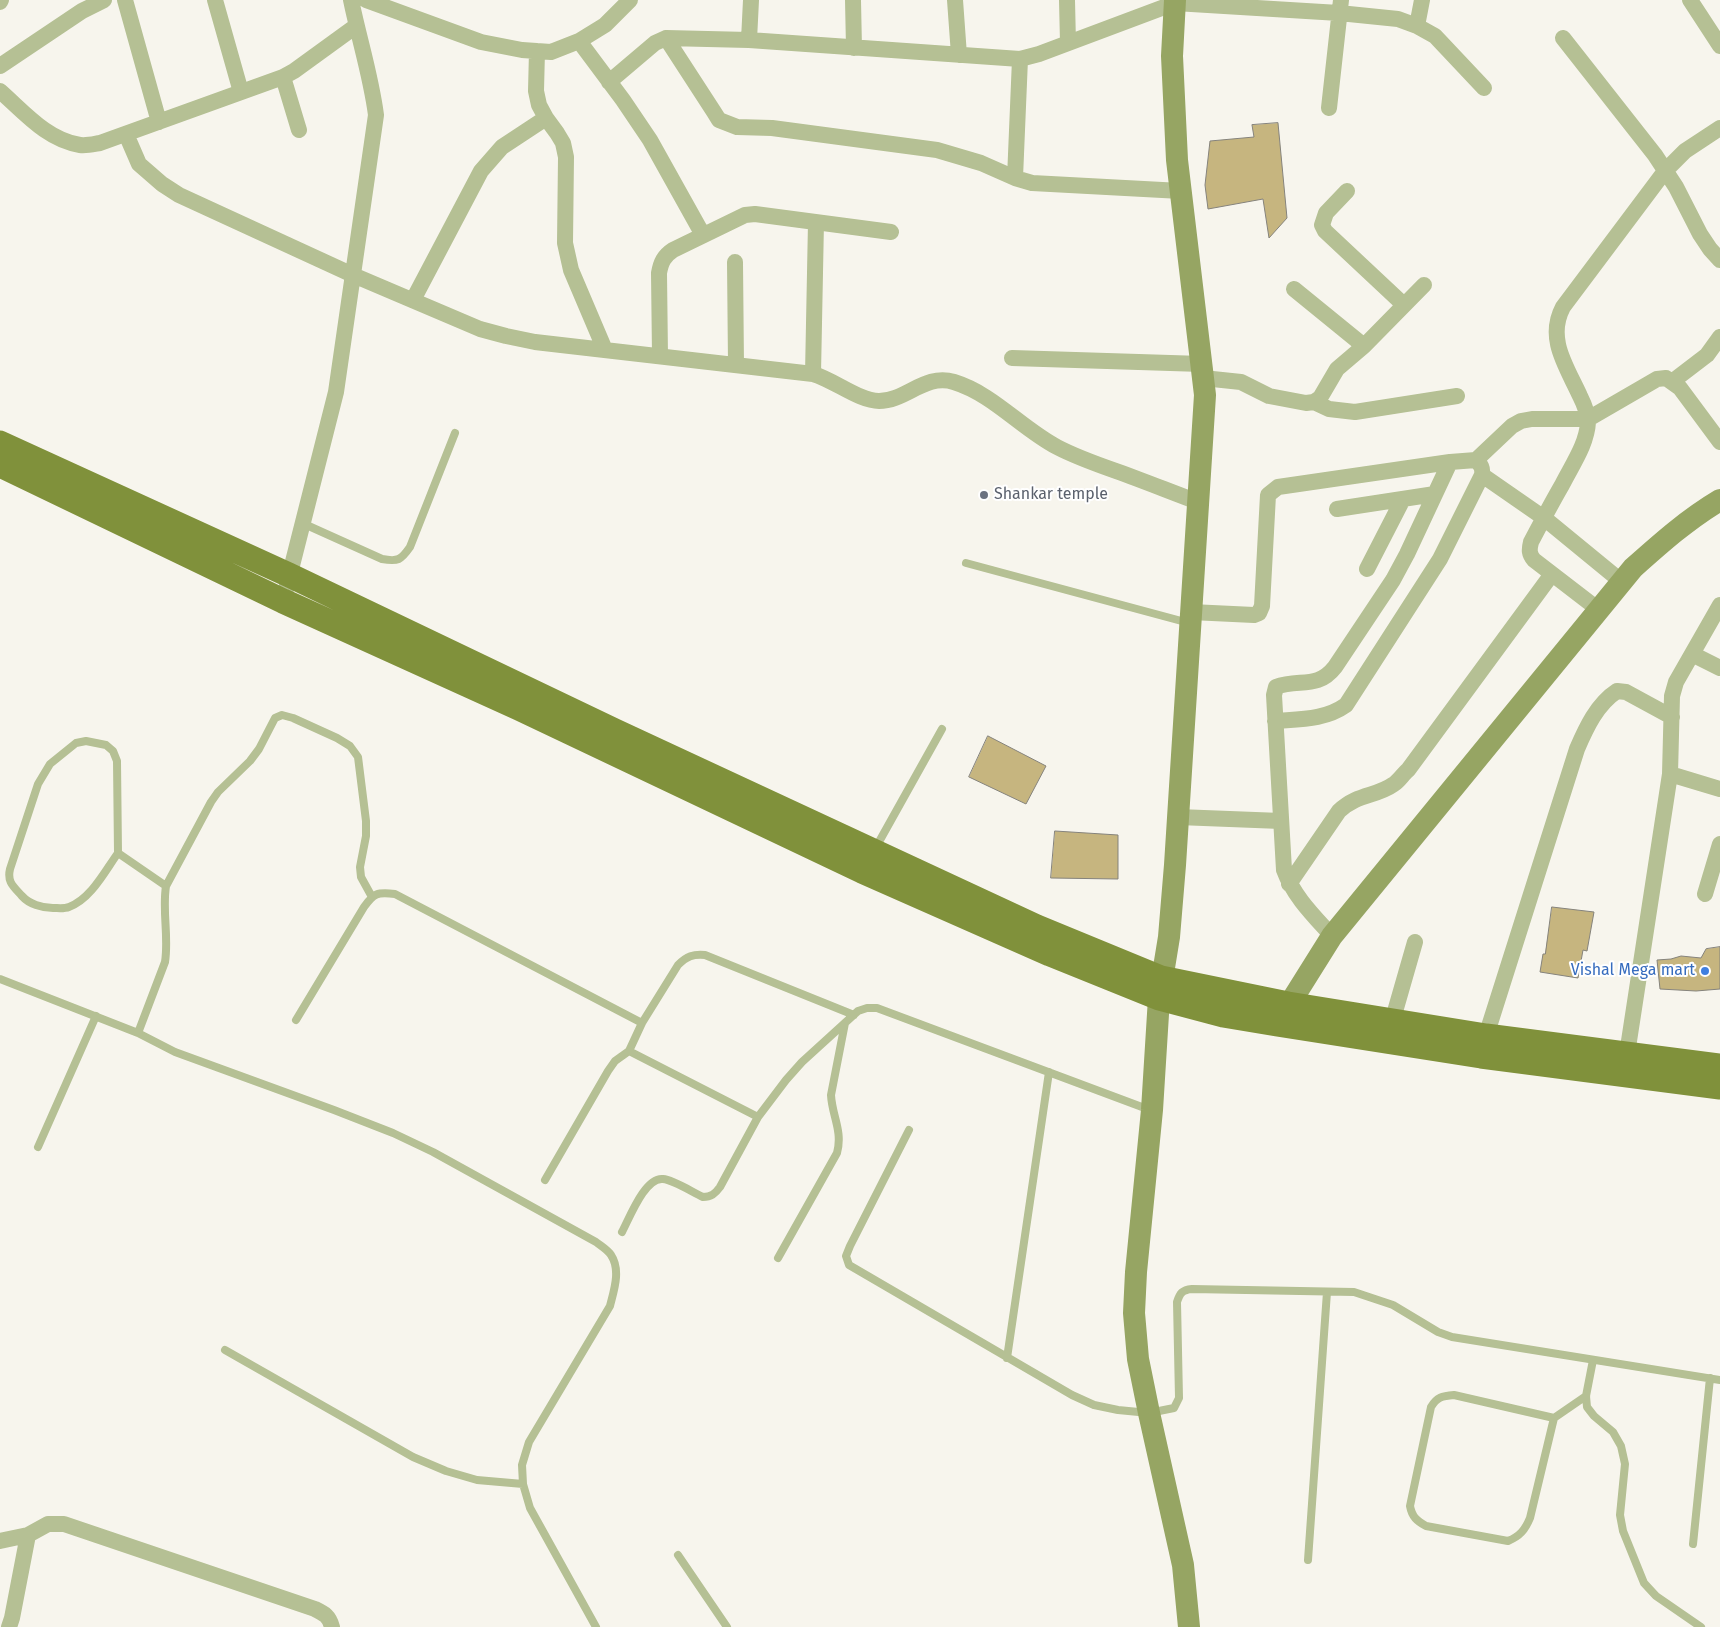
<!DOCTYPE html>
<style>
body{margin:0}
canvas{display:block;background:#f7f5ed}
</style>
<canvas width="1720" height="1627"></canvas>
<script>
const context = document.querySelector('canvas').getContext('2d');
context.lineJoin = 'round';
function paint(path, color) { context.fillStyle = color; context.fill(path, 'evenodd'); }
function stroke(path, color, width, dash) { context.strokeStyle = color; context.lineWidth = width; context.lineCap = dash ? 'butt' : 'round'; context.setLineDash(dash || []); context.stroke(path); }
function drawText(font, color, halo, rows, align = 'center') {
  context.font = font + ' "Fira Sans",sans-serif'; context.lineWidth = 4; context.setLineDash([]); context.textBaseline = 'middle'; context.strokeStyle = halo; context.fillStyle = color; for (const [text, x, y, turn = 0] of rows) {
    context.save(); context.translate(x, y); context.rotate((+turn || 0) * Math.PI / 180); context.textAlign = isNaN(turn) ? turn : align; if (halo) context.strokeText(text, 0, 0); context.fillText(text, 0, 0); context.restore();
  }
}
const building = new Path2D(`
 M1278,123L1287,218L1269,238L1263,199L1208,209L1205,185L1210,141L1254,137L1252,125Z
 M988,736L1046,766L1026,804L969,777Z
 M1055,831L1118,835V879L1051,878Z
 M1552,907L1594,912L1587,951L1583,950L1578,978L1540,972L1543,954H1545Z
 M1720,947V989L1696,991L1660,989L1657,960L1671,959L1681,956L1701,958L1706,949Z`);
paint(building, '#c6b57f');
stroke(building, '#85837c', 1);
stroke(new Path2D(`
 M302,523L382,559C398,562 401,560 410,547L455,433
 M966,563L1189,623
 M875,849L942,729
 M118,853C105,871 91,899 69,907C64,909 58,908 53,908C42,908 29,904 22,896C13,886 7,882 10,869L38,784L50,764L76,743L86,741L106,745L113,751L117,761L118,853L166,886
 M0,979L138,1033L175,1052L334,1110L393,1133L433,1152L596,1242C601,1246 608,1250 611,1255C621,1270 614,1290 610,1306L529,1442L522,1465L523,1484L530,1508L596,1627
 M296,1020L364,907C374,893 377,892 395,894L642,1023L629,1051L758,1117L786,1080L802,1062L858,1011L867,1008H877L1150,1110
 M642,1023L678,965C687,956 693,954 705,955L854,1015
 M138,1033L165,962C169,937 162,911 166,886L211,802L218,792L250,761L259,749L275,718L282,715L293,718L337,738L350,746L358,757L366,821V836L360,867L361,877L372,897
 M909,1130L850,1246L846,1256L849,1265L1072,1395L1094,1405L1118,1410L1149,1413L1174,1408L1179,1398L1177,1302C1180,1293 1182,1290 1192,1289L1354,1292L1393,1305L1438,1332L1452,1337L1720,1380
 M38,1147L96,1016
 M545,1180L608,1071L615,1061L629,1051
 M622,1232C630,1217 645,1177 663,1179C674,1180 692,1192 703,1197C711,1197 715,1194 720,1187L758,1117
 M778,1258L837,1153C843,1131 832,1116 831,1095L845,1023
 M225,1350L413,1457L446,1471L477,1480L523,1484
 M1007,1358L1049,1072
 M1593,1360L1586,1396L1587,1407L1594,1416L1613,1432L1621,1446L1625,1464L1620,1515L1623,1531L1644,1583L1656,1596L1701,1627
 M1554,1418L1454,1395C1442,1396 1437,1397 1431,1407L1410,1506C1412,1517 1417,1521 1426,1526L1508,1541C1520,1536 1525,1530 1530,1518L1554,1418L1586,1396
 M1693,1544L1710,1378
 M678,1555L727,1627
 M1308,1560L1327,1292`), '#b5c094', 8);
stroke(new Path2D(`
 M125,0L159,122
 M215,0L241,92
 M366,0L481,42L522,50L551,52L579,41L605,25L630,0
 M853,0L854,48
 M955,0L959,55
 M1067,0L1068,43
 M1690,0L1720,46
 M0,2L1,0
 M1417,26L1422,0
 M666,38L714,112L719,120L737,127L772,128L937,150L981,163L1015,178L1032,183L1181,191
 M1563,38L1655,155L1676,187L1700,234L1710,249L1720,260
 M749,40L751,0
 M579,41L623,100L650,140L703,235
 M537,51L536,91L539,105L546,118L557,133L563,143L566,157L565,243L571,270L605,350
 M0,66L82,11L104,0
 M283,77L299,130
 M609,82L655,43L666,38L749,40L1020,59
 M0,91C24,112 47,140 80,145C86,146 94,144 100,143L283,77L294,71L356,26
 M1329,108L1341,0
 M126,134L139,164L162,184L179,195L353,275L480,329L506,336L535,342L813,374C834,380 859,401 879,401C906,401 925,373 954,382C993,394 1021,428 1057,447C1076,457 1096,464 1116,471C1144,481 1171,492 1198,502
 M1015,178L1020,59L1039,54L1175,3L1339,13L1398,19L1417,26L1435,36L1484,88
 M1347,191L1326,213L1322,225L1325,231L1404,305
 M735,262L736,365
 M1294,289L1364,346
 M413,300L481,171L502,147L546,118
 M660,356L659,273C661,262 664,256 673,250L745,215L755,214L891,232
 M1012,358L1202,364
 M813,374L816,222
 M1203,378L1241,382L1269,396L1306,403L1314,402L1320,398L1337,369L1364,346L1424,285
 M1673,381L1707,355L1720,337
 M1314,402L1329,409L1355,412L1457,396
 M1476,460L1512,426L1521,421L1532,419H1588L1657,379L1666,378L1680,388L1720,442
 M1482,475L1544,518L1622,582
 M1337,509L1435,494
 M1367,569L1403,499
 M283,601L336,392L376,115C371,76 359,39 351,0
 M1720,605L1676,682L1672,696L1670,774L1720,789
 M1599,610L1534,560C1529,554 1529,550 1531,542C1541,523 1551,504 1562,485C1572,465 1587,444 1588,422C1588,413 1584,404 1580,396C1567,367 1546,339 1563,307L1665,171L1685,151L1720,128
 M1191,612L1254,615L1259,613L1262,606L1268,495L1278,487L1450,462L1476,460C1481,465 1483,468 1482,475L1440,559L1346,705C1325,720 1300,719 1275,721
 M1692,654L1720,668
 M1178,817L1281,821
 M1289,884L1339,811C1358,793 1376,797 1394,784C1399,781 1403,774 1408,770L1552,574
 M1705,894L1720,844
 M1332,936C1314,916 1294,897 1284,870L1274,695L1276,687C1299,678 1317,690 1335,667L1393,580L1407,554L1450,462
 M1390,1029L1415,942
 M1486,1036L1577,749C1586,728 1597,704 1617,691L1626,692L1672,717
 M1627,1054L1670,774
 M0,1541L28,1535L48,1524H64L315,1609C325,1614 329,1616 332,1627
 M9,1627L12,1618L28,1535`), '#b5c094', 16);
stroke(new Path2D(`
 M1175,0L1172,56L1177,160L1205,395L1175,865L1169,937L1159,998L1152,1110L1136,1272L1134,1313L1138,1359L1149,1413L1183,1565L1189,1627
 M1280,1019L1332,936L1633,568C1661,543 1688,519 1720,500`), '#96a563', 22);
stroke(new Path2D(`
 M0,443L289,575L615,731L1037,927L1161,978L1288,1004L1486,1036L1720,1066
 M0,465L283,601L519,708L862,871L1050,954L1159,998L1223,1015L1277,1024L1481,1056L1720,1087`), '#80913b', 25);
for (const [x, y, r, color] of [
 [984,495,5,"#6b7280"],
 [1705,971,5,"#3f7fe0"]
]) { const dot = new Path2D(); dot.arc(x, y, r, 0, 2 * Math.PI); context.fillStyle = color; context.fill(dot); stroke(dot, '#fff', 2); }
drawText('16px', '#5b616d', '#fff', [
 ["Shankar temple",994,495]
], 'left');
drawText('16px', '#366cbe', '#fff', [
 ["Vishal Mega mart",1695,971]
], 'right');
</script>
